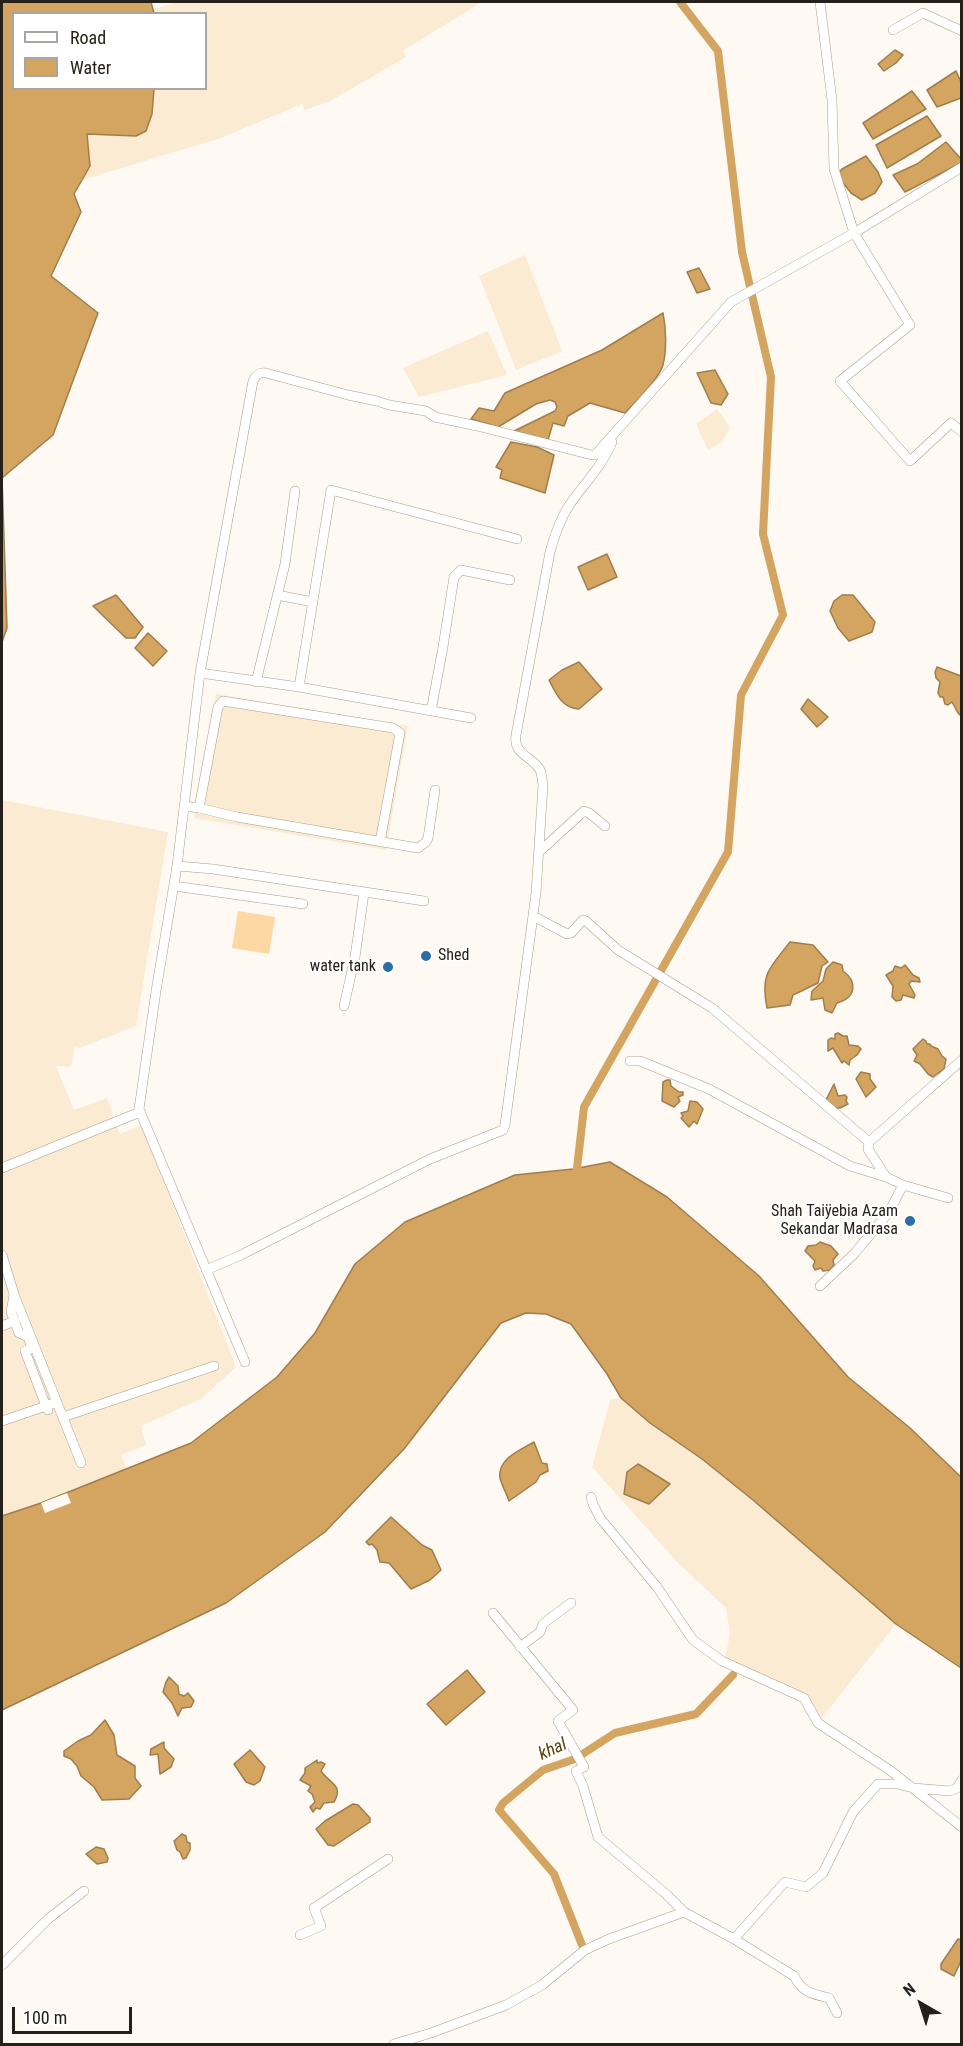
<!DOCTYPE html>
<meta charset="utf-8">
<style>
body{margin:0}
#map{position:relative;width:963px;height:2046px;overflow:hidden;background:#fef9f2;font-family:"Roboto Condensed",sans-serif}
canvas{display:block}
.frame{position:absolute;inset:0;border:3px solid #25211a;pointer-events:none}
.legend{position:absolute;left:12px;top:12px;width:195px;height:78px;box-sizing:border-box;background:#fff;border:2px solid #a8a6a3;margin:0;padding:8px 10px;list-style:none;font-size:18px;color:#25211a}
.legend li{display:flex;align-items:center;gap:12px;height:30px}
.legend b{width:30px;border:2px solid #a8a6a3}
.north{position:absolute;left:891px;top:1974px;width:60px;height:60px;-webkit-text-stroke:4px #fff;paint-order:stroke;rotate:321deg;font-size:16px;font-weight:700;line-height:24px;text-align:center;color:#25211a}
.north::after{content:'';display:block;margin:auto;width:21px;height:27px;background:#25211a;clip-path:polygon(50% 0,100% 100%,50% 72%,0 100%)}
.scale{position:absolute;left:12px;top:2007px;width:120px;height:27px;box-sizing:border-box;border:3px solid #25211a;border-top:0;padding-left:8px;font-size:18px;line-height:21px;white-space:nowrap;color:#25211a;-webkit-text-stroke:4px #fff;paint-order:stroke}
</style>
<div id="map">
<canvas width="963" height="2046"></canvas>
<div class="frame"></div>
<ul class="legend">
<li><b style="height:8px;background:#fff"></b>Road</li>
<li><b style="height:16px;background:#d4a561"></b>Water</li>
</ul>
<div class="north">N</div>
<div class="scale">100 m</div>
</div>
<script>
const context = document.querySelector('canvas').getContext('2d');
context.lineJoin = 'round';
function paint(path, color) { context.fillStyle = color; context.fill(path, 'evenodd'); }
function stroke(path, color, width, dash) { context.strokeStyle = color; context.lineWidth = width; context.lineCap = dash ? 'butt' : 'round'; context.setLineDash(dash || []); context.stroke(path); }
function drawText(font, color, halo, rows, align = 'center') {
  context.font = font + ' "Roboto Condensed",sans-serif'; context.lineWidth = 4.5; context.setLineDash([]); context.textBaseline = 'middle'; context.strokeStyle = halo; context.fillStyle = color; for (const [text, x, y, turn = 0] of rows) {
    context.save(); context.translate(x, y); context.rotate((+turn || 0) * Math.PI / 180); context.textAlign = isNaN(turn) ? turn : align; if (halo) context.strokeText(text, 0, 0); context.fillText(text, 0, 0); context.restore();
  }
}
paint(new Path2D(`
 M177,2H482L402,51L406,57L330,101L305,110L302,104L221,138L26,197L21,89L206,88V14L142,13Z
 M525,255L562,351L516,370L479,276Z
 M488,331L507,375L419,397L403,368Z
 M717,409L730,427L722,442L708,450L696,424Z
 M216,694L408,726L386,850L194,818Z
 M2,800L168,832L136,1026L80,1048L75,1047L71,1067L56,1066L74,1110L107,1098L120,1134L142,1125L236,1367L201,1399L141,1426L146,1445L121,1455L127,1469L41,1503L2,1516Z
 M621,1398L650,1423L702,1459L753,1500L896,1624L822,1718L807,1696L725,1660L730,1633L726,1608L677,1562L592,1467L610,1400Z`), '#fcebd3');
paint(new Path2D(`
 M238,911L275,917L269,954L232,948Z`), '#fed8a3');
const water = new Path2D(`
 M2,2H151L154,13L14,14V88L154,89L152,114L146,131L136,136L87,134L90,166L74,194L81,212L51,276L98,313L53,435L2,478L7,628L2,642Z
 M895,50L903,55L896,63L884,71L878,64Z
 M956,71L961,82V98L937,107L927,90Z
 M912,91L926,109L873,139L863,123Z
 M927,116L941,136L887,168L876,145Z
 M946,142L961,159V163L905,192L893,175L917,164Z
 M866,156L878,172L882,182L875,193L862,200L851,193L837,175L842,169Z
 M699,268L710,289L697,293L687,272Z
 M663,313C666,328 667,349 663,365C659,378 635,403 625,413L590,403L568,416L564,426L553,423L548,440L514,431L555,411L557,407L555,402L550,400L536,404L498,427L471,419L479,408L494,411L505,393L602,350Z
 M715,370L728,394L721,405L711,403L697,373Z
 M511,442L537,447L554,455L545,493L500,478L502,470L496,467Z
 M607,554L617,577L588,590L578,567Z
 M116,595L143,627L135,638H126L93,606Z
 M842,595H853L875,622L872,632L849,641L838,628L830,611L834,601Z
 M148,633L167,651L153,666L135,648Z
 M579,662L602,689L579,709C562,708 556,694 549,680L562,670Z
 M937,667L961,676V716L958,713L952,702L948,705L945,704L943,697H940L938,693L940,682L936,678L935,672Z
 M808,699L828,717L817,727L801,709Z
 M790,942L813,945L828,962L822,966L818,983L793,995L790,1005L767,1008C760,973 770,968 790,942Z
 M833,962L842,965L843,971C858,982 856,998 837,1003L832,1013L825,1010L823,998L811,1000L812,991L823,981L826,969Z
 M905,965L913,975L919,978L920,982L911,981L909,984L915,995L914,998L903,995L901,1000L896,1001L892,997L893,986L886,975L893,971L895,966L901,968Z
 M838,1033L843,1036H847L849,1045L858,1046L861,1049L857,1055L850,1060L849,1065L844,1061L842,1063L833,1048L828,1051V1040L831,1038L835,1039V1034Z
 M923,1039L926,1041L927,1044H930L931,1046L938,1049L942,1056L946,1059L944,1069L933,1077L928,1074L920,1064L914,1061L917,1055L913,1049Z
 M861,1072L870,1074V1079L876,1087L866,1097L856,1079Z
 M667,1080H670L671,1086L679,1092H683V1095L678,1097L680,1101L674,1107L662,1101L663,1082Z
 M834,1084L838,1096L845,1095L847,1097L846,1101L848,1104L840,1108H835L826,1100Z
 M690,1101L697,1102L703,1109L697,1124L694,1121L689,1127L681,1118L683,1116L681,1113L688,1111Z
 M610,1162L667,1197L759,1276L848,1377L910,1428L961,1477V1668L896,1624L753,1500L702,1459L650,1423L621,1398L607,1374L571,1324L546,1314L526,1313L501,1323L404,1449L325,1532L226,1603L2,1710V1516L41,1503L191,1443L277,1377L315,1333L355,1264L405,1222L515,1175L573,1169Z
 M820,1242L831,1246L838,1254L833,1260L834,1265L830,1270L823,1271L821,1268L815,1270L813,1266L815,1261L805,1251L808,1246L816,1245Z
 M534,1442L542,1463L547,1464L548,1471L540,1475L536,1482L509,1501C507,1494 502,1486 500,1478C497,1459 520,1450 534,1442Z
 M638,1464L670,1484L649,1504L624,1494L627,1472Z
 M391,1517L422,1545L432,1550L441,1570L430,1580L411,1589L389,1563L380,1562L377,1550L372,1544L369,1545L366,1542Z
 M467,1670L485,1692L446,1725L427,1704Z
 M169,1677L178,1686L179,1694L184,1696L188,1693L194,1701L191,1707L182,1708L178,1716L172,1703L163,1692L166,1682Z
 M105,1720L114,1735L117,1755L135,1766V1778L141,1786L129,1799L102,1800L94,1787L81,1776L77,1766L71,1759L64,1756V1751L78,1741L91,1735Z
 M164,1742V1748L174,1759L171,1767L160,1774L158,1754L150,1755L151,1749Z
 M250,1750L265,1767L260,1781L254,1785L246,1782L234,1764Z
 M317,1760V1763L321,1762L325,1764L321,1771C330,1784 344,1785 334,1802L324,1803L320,1809L316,1808L313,1812L310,1807L315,1802L312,1794L308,1791L311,1786L300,1780L305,1773V1768Z
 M353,1804L358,1805L370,1818V1822L334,1846L328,1845L316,1829L325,1821Z
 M182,1834L186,1836L187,1842L190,1843V1850L186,1858L183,1859L180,1852L177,1850L174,1841Z
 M96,1847L104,1849L108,1858L107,1862L97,1864L86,1854Z
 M958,1939L961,1940V1961L954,1976L941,1969V1964Z`);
paint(water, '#d4a561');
stroke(water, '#a07d4c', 1.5);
paint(new Path2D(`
 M67,1493L71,1503L45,1513L41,1503Z`), '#fef9f2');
stroke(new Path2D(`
 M576,1177L584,1107L728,852L741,695L783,615L763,534L771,377L742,252L718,51L680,2
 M582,1945L554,1874L499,1810L503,1803L543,1770L575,1759L615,1733L696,1714L733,1675`), '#d4a561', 8);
const minor = new Path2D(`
 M820,2L832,100L834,169L854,233L910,325L840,381L910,461L951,423L962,432
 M893,30L923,13L962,31
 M277,595L313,602
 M200,673L299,687L471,718
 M256,682L285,564L295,491
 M299,687L331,490L517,539
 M431,711L443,647L454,577L461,570L510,580
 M184,806L199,808L218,707L223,701L393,728L400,733L380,842
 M199,808L237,817L418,848L426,842L428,838L435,790
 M539,852L584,811L589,813L605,826
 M177,866L213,869L424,901
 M174,886L303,904
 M533,916L567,934L571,933L583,920L586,921L618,950L712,1008L869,1142L868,1149L886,1177
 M344,1006L355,957L364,893
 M630,1061H640L709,1089L850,1166L886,1177L903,1185L948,1198
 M869,1142L962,1060
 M2,1168L140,1112
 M2,1255L15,1297L81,1463
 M206,1270L239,1256L430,1159L503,1130L505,1125L536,893L543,785C542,780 542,774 540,770C531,755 513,755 516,735L550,552C555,535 560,519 570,504C584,484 603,465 612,442
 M820,1286L854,1254L889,1212L903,1185
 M14,1295L11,1312L19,1333L28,1337L32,1348L25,1351L46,1406L57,1402
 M2,1326L15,1321
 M245,1362L139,1109L156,991L177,866L200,673L253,381C256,375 259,372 266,373L348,395L377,401L389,405L426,411L435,417L477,426L592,455H595L731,302L854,233L962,167
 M63,1417L214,1366
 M2,1421L46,1406L48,1410
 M591,1497L593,1504L600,1518L657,1587L693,1640L722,1661L804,1698L818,1723L891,1771L962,1827
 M493,1613L573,1710L558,1721L584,1767L576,1771L583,1786L598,1837L666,1894L684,1912
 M520,1647L540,1632L543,1624L549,1619L571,1603
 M300,1935L321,1926L314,1908L388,1859
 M2,1965L48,1919L84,1891
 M837,2013L829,1998C812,1994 802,1992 794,1976L734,1939L785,1882L806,1887L823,1873L853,1812L878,1784H898L913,1788L950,1791L957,1788L962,1780
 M394,2044L431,2033L506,2005L542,1985L585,1950L609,1939L684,1912L734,1939`);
stroke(minor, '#a99e8d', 10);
stroke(minor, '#fff', 9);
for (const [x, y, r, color] of [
 [426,956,6,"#2c6da3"],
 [388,967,6,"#2c6da3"],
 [910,1221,6,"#2c6da3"]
]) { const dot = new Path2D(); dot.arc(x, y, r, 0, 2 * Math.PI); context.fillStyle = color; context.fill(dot); stroke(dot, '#fff', 2); }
drawText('16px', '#25211a', '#fff', [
 ["Shed",438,956,"left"],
 ["water tank",376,967],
 ["Shah Taiÿebia Azam",898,1212],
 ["Sekandar Madrasa",898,1230]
], 'right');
drawText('italic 18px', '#604109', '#fff', [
 ["khal",553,1750,-24]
]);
</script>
